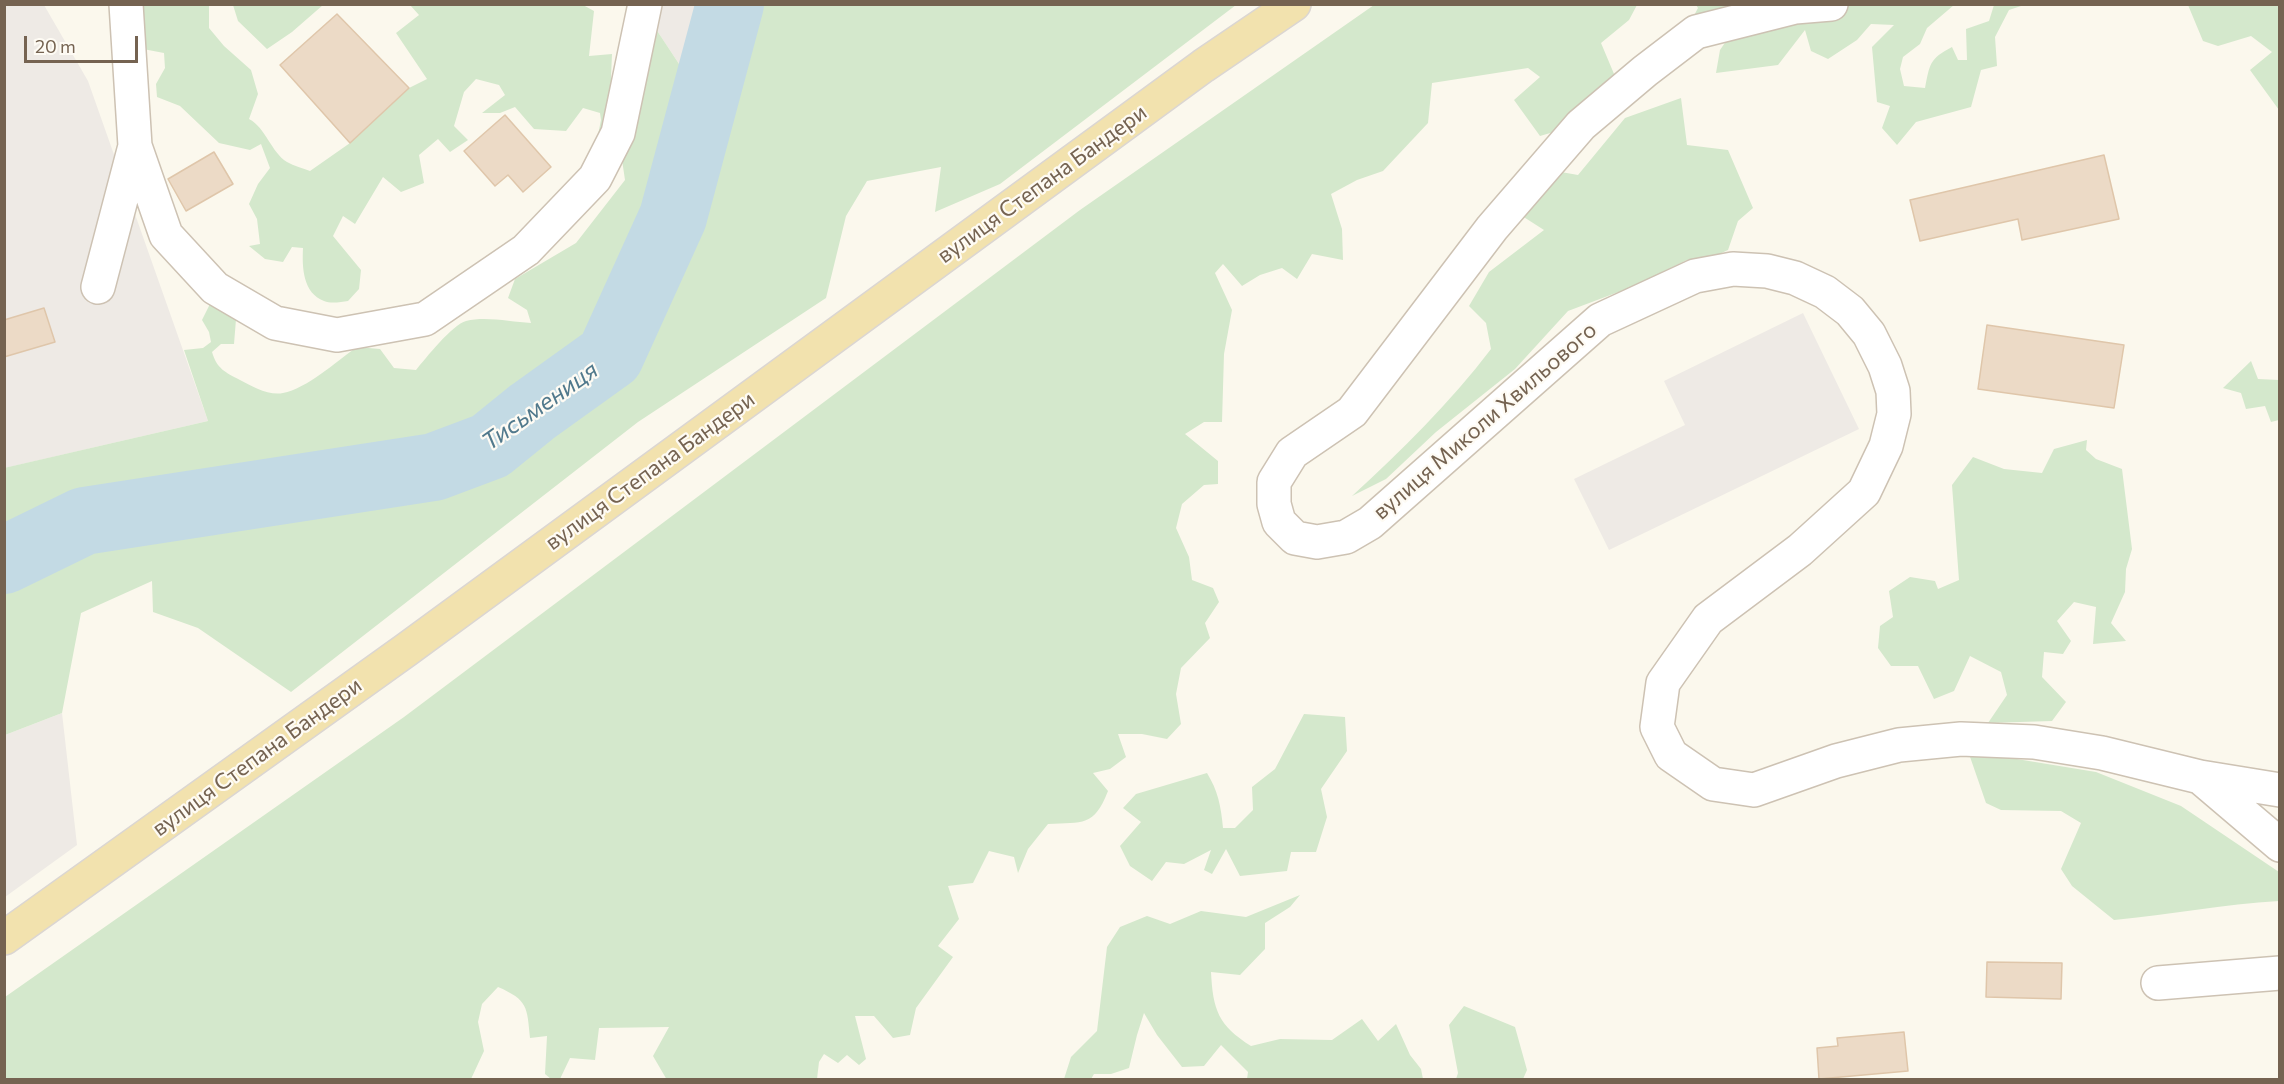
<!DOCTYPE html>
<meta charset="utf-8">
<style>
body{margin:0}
#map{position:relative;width:2284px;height:1084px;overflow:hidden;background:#fbf8ed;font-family:Commissioner,sans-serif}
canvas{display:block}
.frame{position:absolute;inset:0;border:6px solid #756351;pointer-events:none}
.scale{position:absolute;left:24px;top:36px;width:114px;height:27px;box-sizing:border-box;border:3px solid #756351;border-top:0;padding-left:8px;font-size:18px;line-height:21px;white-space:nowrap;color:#756351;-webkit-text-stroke:4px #fefbf4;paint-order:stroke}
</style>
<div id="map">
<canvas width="2284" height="1084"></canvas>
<div class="frame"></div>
<div class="scale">20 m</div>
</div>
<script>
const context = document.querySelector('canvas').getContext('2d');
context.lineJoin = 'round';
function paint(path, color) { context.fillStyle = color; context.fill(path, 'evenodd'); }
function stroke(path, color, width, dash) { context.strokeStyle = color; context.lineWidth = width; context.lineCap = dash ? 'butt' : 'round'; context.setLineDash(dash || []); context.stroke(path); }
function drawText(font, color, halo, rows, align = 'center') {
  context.font = font + ' Commissioner,sans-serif'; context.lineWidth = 4.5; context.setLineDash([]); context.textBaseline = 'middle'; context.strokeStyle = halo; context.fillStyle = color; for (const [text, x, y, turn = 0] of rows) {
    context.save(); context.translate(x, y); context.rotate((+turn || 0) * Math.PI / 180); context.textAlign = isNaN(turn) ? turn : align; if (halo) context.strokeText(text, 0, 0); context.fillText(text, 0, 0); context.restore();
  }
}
paint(new Path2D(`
 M4,5H44L88,81L208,421L5,468Z
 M640,5H711L685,73L650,20Z
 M1803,313L1859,429L1609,550L1574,479L1685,425L1664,381Z
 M62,713L77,845L5,897V735Z`), '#eeeae5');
paint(new Path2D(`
 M158,4L209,5V28L224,46L251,70L258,94L249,119C266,128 271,152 287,162C294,166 303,168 310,171L350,143L409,88L427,79L396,33L419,15L410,5H583L594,11L589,56L612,54L611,78L629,119L650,20L685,73L711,5H1236L1000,184L935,212L941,167L867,181L846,216L826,298L638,422L291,692L198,628L153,612L152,581L81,613L62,713L5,735L4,468L208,421L184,350L203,348L211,342L209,332L202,320L214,296L237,307L234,344H221L212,352C217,369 225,372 240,380C251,386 269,396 283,393C306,389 337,361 357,347L380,349L394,368L416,370C425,359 453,324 466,321C486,316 511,322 531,323L527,310L508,298L515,279L576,243L625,180L621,153L597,140L601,120L600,113L583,108L566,131L534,129L515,107L500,113H482L505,95L499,85L476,79L464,92L454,126L468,140L450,152L438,139L419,155L424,183L401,192L383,177L355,224L343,216L333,236L361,270L359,289L348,301C341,302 331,304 324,301C303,293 302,268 303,248L292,247L283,262L265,259L249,246L260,244L257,219L249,204L258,184L270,168L261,144L250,150L219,143L180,106L157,97L156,84L165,68L164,53L143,49L137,7Z
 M233,5V4L323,5L292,32L267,49L238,21Z
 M1374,5H1637L1629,20L1601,43L1617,81L1557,131L1540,136L1514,100L1540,77L1528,68L1432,83L1428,123L1383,171L1357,180L1331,194L1342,229L1343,260L1312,254L1297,279L1282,268L1260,275L1242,286L1223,264L1215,273L1232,310L1224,354L1222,422H1204L1185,434L1218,461V484L1204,485L1182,504L1176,528L1189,557L1192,580L1213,588L1219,602L1205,623L1210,638L1181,668L1176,694L1181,724L1167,739L1142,734H1118L1126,757L1110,769L1093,773L1108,791C1094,827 1083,822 1048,824L1028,849L1018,873L1014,857L989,851L973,883L948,886L959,919L938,946L953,957L916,1008L910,1035L893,1038L874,1016H855L866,1059L859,1065L847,1055L838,1063L824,1054L819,1062L817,1079L667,1080L653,1056L669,1027L599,1028L595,1060L570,1058L560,1079H551L545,1074L547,1036L530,1038C527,1007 528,1000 498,987L482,1004L478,1022L484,1051L471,1079L5,1080V997L404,717L1080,210Z
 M1696,5H1954L1927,28L1920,44L1903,57L1900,69L1904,86L1925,88C1930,64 1929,59 1952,47L1958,60H1967L1966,29L1989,21L1994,5H2024L2009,10L1995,37L1997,66L1981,70L1971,107L1916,122L1897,145L1882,128L1890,106L1877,102L1872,47L1894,25L1871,24L1857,40L1828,59L1811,51L1805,30L1778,65L1716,73L1720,50L1733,31L1689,25L1698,8Z
 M2188,5H2279V110L2250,70L2272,52L2251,36L2218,46L2203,41Z
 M1681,98L1687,145L1728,150L1753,208L1738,221L1728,250L1715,256L1687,260L1629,288L1568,311L1515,369L1436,432L1386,479L1352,496C1402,450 1450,403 1491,349L1486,323L1469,306L1489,272L1544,230L1519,214L1561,172L1578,175L1625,118Z
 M2251,361L2258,379L2279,380V420L2271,422L2265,406L2246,409L2241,393L2223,388Z
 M2087,440L2086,450L2096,459L2122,469L2132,549L2126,569L2125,592L2111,623L2126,641L2093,644L2096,607L2074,602L2057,621L2071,641L2063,654L2044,652L2042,677L2066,702L2052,721L1988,723L2007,695L2001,672L1970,656L1954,691L1934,699L1918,666H1891L1878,648L1880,626L1893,617L1889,591L1910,577L1935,581L1938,589L1959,580L1952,485L1973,457L2004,469L2042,473L2054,449Z
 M1304,714L1345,717L1347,751L1321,789L1327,817L1316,852H1291L1287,871L1240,876L1226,849L1212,874L1204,870L1211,850L1184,864L1166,862L1152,881L1130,866L1120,846L1141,822L1123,808L1136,794L1207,773C1218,791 1221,806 1223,828H1235L1253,810L1252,787L1275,769Z
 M1968,751L2096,772L2181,806L2279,872V901C2224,904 2170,915 2114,920L2072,886L2061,869L2081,823L2061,811L2001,810L1986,803Z
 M1300,895L1290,907L1265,923V949L1240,975L1211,972C1213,1010 1218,1025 1251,1046L1280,1039L1332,1040L1362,1019L1378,1041L1396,1024L1410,1055L1421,1069L1423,1079H1247L1248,1072L1221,1045L1204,1066L1182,1067L1157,1035L1144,1013L1137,1035L1129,1068L1111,1074H1094L1091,1079H1064L1071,1057L1097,1031L1107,947L1120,927L1147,916L1170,924L1201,911L1246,917Z
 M1464,1006L1515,1027L1527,1070L1523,1079H1456L1458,1073L1449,1025Z`), '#d4e8cc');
stroke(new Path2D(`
 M4,560L84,521L434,467L490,446L532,412L610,356L673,217L730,4`), '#c3dae4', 68);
const building = new Path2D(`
 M337,14L409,88L350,143L280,65Z
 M505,115L551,167L523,192L508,175L495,186L464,151Z
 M214,152L233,184L186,211L168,179Z
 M2104,155L2119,219L2022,240L2018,219L1920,241L1910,200Z
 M44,308L55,342L4,357V320Z
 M1987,325L2124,345L2114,408L1978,389Z
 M1987,962L2062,963L2061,999L1986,997Z
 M1904,1032L1908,1071L1819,1079L1817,1048L1838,1046L1837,1038Z`);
paint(building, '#ecdac6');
stroke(building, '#dfc6aa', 1.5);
const minor = new Path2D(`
 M126,4L135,146L166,235L215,288L275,323L337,335L425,319L526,250L595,178L618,133L645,4
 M1831,4L1795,7L1696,32L1645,71L1581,125L1492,228L1352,412L1292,453L1274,482V504L1279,522L1295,538L1317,542L1346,537L1370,523L1600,320L1695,276L1733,269L1767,271L1795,278L1825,292L1850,311L1869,334L1885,366L1893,391L1894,414L1886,446L1864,492L1800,550L1708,619L1663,683L1657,727L1671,755L1713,784L1754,790L1836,761L1899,745L1961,739L2034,742L2102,753L2200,777L2280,845
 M98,287L135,146
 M2200,777L2280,790
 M2158,983L2280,973`);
const major = new Path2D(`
 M4,938L406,650L1203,66L1294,4`);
stroke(minor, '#cdc2b3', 36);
stroke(major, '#dbd6d2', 36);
stroke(minor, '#fff', 33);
stroke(major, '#f2e2ae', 33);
drawText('22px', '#756351', '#fefbf4', [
 ["вулиця Степана Бандери",1042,184,-36],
 ["вулиця Миколи Хвильового",1485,421,-41],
 ["вулиця Степана Бандери",650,471,-36],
 ["вулиця Степана Бандери",257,757,-36]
]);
drawText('italic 24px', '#51798c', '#fefbf4', [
 ["Тисьмениця",540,406,-35]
]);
</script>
